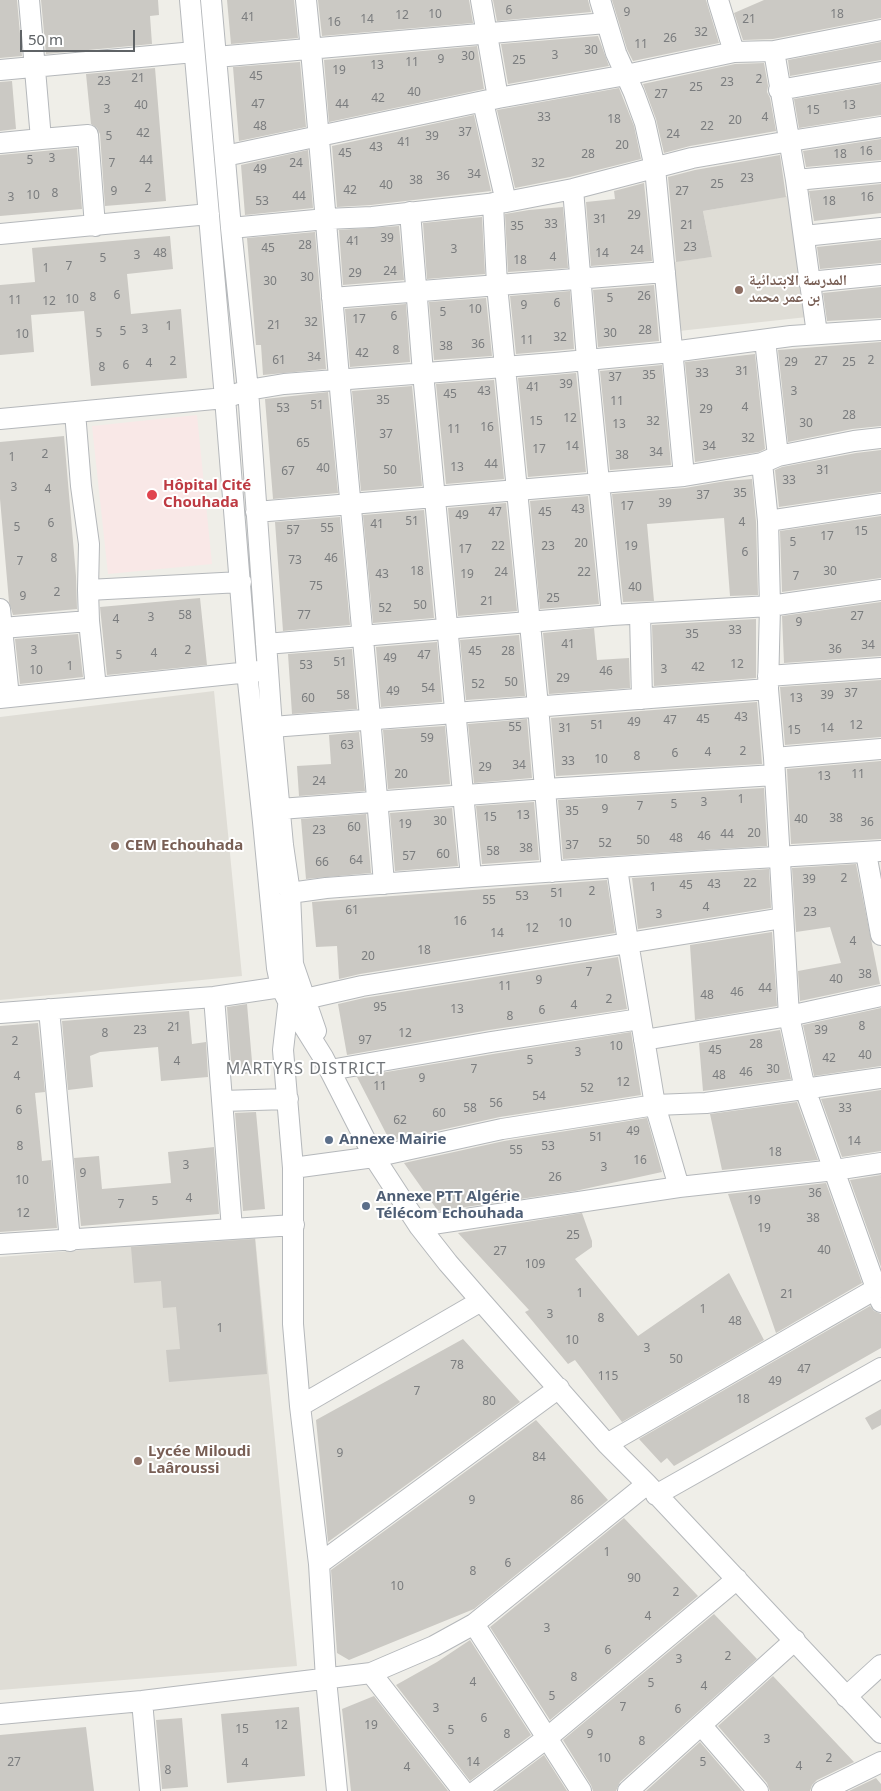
<!DOCTYPE html>
<meta charset="utf-8">
<style>
body{margin:0}
#map{position:relative;width:881px;height:1791px;overflow:hidden;background:#efeee8;font-family:"Noto Sans",sans-serif}
canvas{display:block}
.scale{position:absolute;left:20px;top:30px;width:115px;height:22px;box-sizing:border-box;border:2px solid #5f6366;border-top:0;padding-left:6px;font-size:15px;line-height:18px;white-space:nowrap;color:#5f6366;-webkit-text-stroke:4px #fff;paint-order:stroke}
</style>
<div id="map">
<canvas width="881" height="1791"></canvas>
<div class="scale">50 m</div>
</div>
<script>
const context = document.querySelector('canvas').getContext('2d');
context.lineJoin = 'round';
function paint(path, color) { context.fillStyle = color; context.fill(path, 'evenodd'); }
function stroke(path, color, width, dash) { context.strokeStyle = color; context.lineWidth = width; context.lineCap = dash ? 'butt' : 'round'; context.setLineDash(dash || []); context.stroke(path); }
function drawText(font, color, halo, rows, align = 'center') {
  context.font = font + ' "Noto Sans","Noto Naskh Arabic",sans-serif'; context.lineWidth = 4; context.setLineDash([]); context.textBaseline = 'middle'; context.strokeStyle = halo; context.fillStyle = color; for (const [text, x, y, turn = 0] of rows) {
    context.save(); context.translate(x, y); context.rotate((+turn || 0) * Math.PI / 180); context.textAlign = isNaN(turn) ? turn : align; if (halo) context.strokeText(text, 0, 0); context.fillText(text, 0, 0); context.restore();
  }
}
paint(new Path2D(`
 M794,195L807,317L679,331L672,262L712,257L703,211Z
 M214,691L242,976L0,1000V717Z
 M255,1235L297,1666L0,1690V1257Z`), '#dfddd6');
paint(new Path2D(`
 M197,415L212,564L108,574L92,426Z`), '#f9e8e7');
paint(new Path2D(`
 M0,0H17L22,56L0,58Z
 M41,0H158L159,15L150,16L152,44L46,54Z
 M227,0H294L298,38L231,44Z
 M318,0H469L473,23L322,36Z
 M493,0H588L591,12L497,21Z
 M612,0H706L719,43L633,61L627,49Z
 M764,0H881V18L773,39L743,40L734,13Z
 M598,36L609,66L508,84L501,44Z
 M881,42V60L790,76L788,60Z
 M477,46L484,89L329,122L324,60Z
 M300,62L306,127L239,141L233,67Z
 M764,63L768,86L767,92L770,98L776,131L690,146L664,153L656,119L643,84L735,64Z
 M155,68L166,201L105,206L100,134L97,128L91,124L86,74Z
 M12,81L16,129L0,131V82Z
 M881,84V115L799,128L794,99Z
 M619,88L634,126L641,159L570,177L515,188L497,110Z
 M474,115L491,191L371,205L337,207L332,146Z
 M881,139V160L806,167L803,151Z
 M77,148L82,209L0,216V155Z
 M308,150L313,208L245,215L241,165Z
 M780,155L786,197L703,211L712,257L676,262L668,177L695,170Z
 M644,183L652,261L591,266L586,202L615,199L614,191Z
 M881,184V213L814,221L809,191Z
 M563,207L568,268L508,272L505,214L529,210Z
 M482,217L485,274L427,279L423,223Z
 M399,226L404,280L343,285L339,230Z
 M315,232L326,369L263,375L261,345H256L247,238Z
 M170,236L173,269L127,274L131,314L181,309L187,378L91,386L84,311L31,315L34,352L0,355V285L35,282L32,248Z
 M881,240V263L820,269L817,247Z
 M654,285L659,341L598,347L593,290Z
 M881,287V318L827,321L823,293Z
 M570,291L574,349L516,354L510,296Z
 M486,298L492,356L434,360L429,302Z
 M406,304L410,362L350,367L345,309Z
 M881,342V426L852,429L788,442L778,350Z
 M755,354L765,449L759,452L695,462L685,362Z
 M662,365L671,465L610,470L600,371Z
 M576,373L586,472L528,477L518,378Z
 M494,380L504,479L446,484L436,384Z
 M412,386L422,486L361,491L352,391Z
 M328,392L338,493L273,499L265,399Z
 M64,436L76,576L77,609L13,615L9,602L0,499V442Z
 M881,450V492L779,507L775,470L782,467L856,453Z
 M752,479L756,522L758,595L730,596L724,518L647,524L654,601L623,602L612,494L685,488L726,481Z
 M588,496L599,604L540,609L530,501Z
 M506,503L517,611L458,616L448,508Z
 M424,510L434,618L373,623L363,515Z
 M881,516V578L782,592L780,531Z
 M340,517L350,625L283,631L275,522Z
 M200,598L207,665L107,675L100,607Z
 M881,602V656L784,663L782,616Z
 M756,619V678L654,686L652,625Z
 M594,628L597,660L629,658L630,688L549,694L543,633Z
 M78,634L83,677L20,684L15,639Z
 M519,635L525,696L466,700L460,640Z
 M437,642L442,702L381,707L376,647Z
 M352,649L357,709L292,714L288,654Z
 M881,680V737L785,745L780,687Z
 M757,702L762,764L556,776L551,718Z
 M527,719L532,778L474,783L468,724Z
 M445,726L450,784L388,789L383,730Z
 M359,732L365,791L299,796L297,766L331,764L329,735Z
 M881,761V839L791,844L787,769Z
 M764,788L767,846L563,859L558,800Z
 M534,802L539,860L482,864L476,806Z
 M452,808L458,866L395,871L390,813Z
 M366,814L371,873L306,879L301,819Z
 M856,864L880,984L800,1001L798,971L841,963L830,927L796,932L792,868Z
 M769,869L771,908L638,929L632,878Z
 M607,880L615,933L360,974L339,979L337,946L316,947L312,902Z
 M772,932L777,1006L695,1020L690,945Z
 M618,957L627,1009L489,1030L347,1055L338,1004L364,998Z
 M247,1004L253,1073L232,1075L227,1007Z
 M881,1008V1066L814,1076L803,1025Z
 M189,1011L192,1044L206,1042L208,1077L161,1081L158,1047L100,1052L90,1056L93,1087L68,1090L62,1021Z
 M38,1023L45,1092L35,1093L42,1161L51,1160L57,1228L0,1232V1026Z
 M780,1030L791,1079L703,1091L699,1043Z
 M631,1032L641,1095L500,1117L390,1141L357,1077L493,1054Z
 M881,1090V1151L842,1157L821,1099Z
 M797,1102L818,1160L722,1170L710,1114Z
 M256,1112L265,1209L243,1211L235,1113Z
 M647,1118L662,1172L575,1191L438,1211L404,1163L504,1141Z
 M214,1147L219,1214L81,1226L74,1158L99,1156L102,1189L171,1183L168,1152Z
 M881,1175V1267L850,1180Z
 M826,1183L862,1283L776,1333L728,1194Z
 M582,1213L592,1241V1247L575,1259L638,1336L729,1273L764,1340L622,1422L575,1360L568,1364L525,1312L529,1310L458,1233Z
 M255,1239L267,1374L169,1382L166,1350L180,1349L176,1307L163,1308L161,1281L134,1283L131,1247Z
 M870,1306L874,1311L881,1314V1348L674,1466L667,1458L661,1463L639,1439Z
 M463,1339L520,1402L328,1542L316,1420Z
 M881,1409V1425L872,1430L865,1418Z
 M536,1420L608,1500L474,1609L349,1660L337,1653L331,1570Z
 M624,1518L698,1596L550,1720L490,1627Z
 M714,1614L757,1659L620,1782L616,1791H593L591,1785L563,1740Z
 M470,1640L531,1735L470,1781L396,1685L437,1662Z
 M773,1676L854,1762L817,1780L812,1785L810,1791H770L767,1783L718,1726Z
 M374,1696L448,1791H351L342,1709Z
 M299,1707L305,1776L227,1783L221,1714Z
 M182,1718L188,1787L162,1789L156,1720Z
 M86,1727L94,1791H0V1735Z
 M700,1742L742,1791H646Z
 M544,1755L567,1791H496Z
 M876,1778L881,1784V1791H849Z`), '#cbc9c4');
const minor = new Path2D(`
 M190,0L225,398L247,672L263,822L277,968L281,987L288,1001L323,1057L374,1157L419,1226L448,1263L481,1301L607,1444L647,1484L881,1733
 M211,0L231,228L248,390L272,727L283,845L290,893L293,964L316,1031
 M306,0C319,126 328,252 339,377C354,546 371,715 384,884
 M481,0L498,98
 M600,0L616,53L634,93L645,123L655,168L684,476
 M718,0L734,52
 M774,51L796,180L817,334
 M216,57L606,23
 M0,70L194,52
 M779,90L881,72
 M483,102L506,202
 M41,139L88,135L95,226
 M0,143L41,139L29,0
 M225,156L498,98L626,75L734,52L774,51L881,30
 M796,180L881,172
 M573,189L587,359L612,615
 M493,203L497,285L538,706L552,872
 M410,212L423,373L471,877
 M231,228L326,219L372,217L506,202L573,189L692,158L790,141L881,127
 M0,234L209,214
 M804,236L881,228
 M809,282L881,275
 M332,298L665,272
 M765,340L778,456
 M75,412L81,486L89,544L88,590L89,621L96,688
 M0,419L225,398L248,390L284,384L555,363L672,352L791,336L881,330
 M762,463L768,521L770,606L768,689L774,758L789,1016L805,1089L881,1302
 M256,512L684,476L762,463L778,456L854,441L881,438
 M768,521L881,504
 M88,590L241,582
 M0,609L9,697
 M640,614L642,699
 M2,628L89,621
 M266,644L612,615L770,606L881,590
 M768,676L881,668
 M0,698L259,671
 M272,727L768,689
 M774,758L881,749
 M280,809L546,789L775,775
 M866,853L881,935
 M617,868L628,942L655,1105L679,1187
 M290,893L326,888L471,877L707,861L881,851
 M214,997L232,1229
 M289,998L283,1050L293,1168V1324L300,1406L319,1564L326,1679L337,1791
 M305,999L362,986L783,918
 M49,1009L70,1241
 M0,1013L214,997L281,987
 M644,1040L789,1016L881,996
 M330,1070L491,1042L640,1019
 M222,1101L288,1099
 M293,1168L374,1157L502,1129L655,1105L706,1103L881,1078
 M419,1226L679,1187L835,1170L881,1163
 M0,1244L294,1225
 M300,1406L481,1301
 M607,1444L881,1286
 M656,1495L881,1368
 M319,1564L559,1388
 M474,1624L581,1791
 M371,1673L463,1791
 M846,1697L881,1665
 M142,1701L150,1791
 M0,1714L142,1701L371,1673L434,1646L474,1624L647,1484
 M701,1725L758,1791
 M476,1791L547,1738L737,1579
 M628,1791L795,1640
 M822,1791L881,1762`);
stroke(minor, '#b5b8bb', 22);
stroke(minor, '#fff', 20);
for (const [x, y, r, color] of [
 [739,290,5,"#8d6e63"],
 [152,495,6,"#e0444e"],
 [115,846,5,"#8d6e63"],
 [329,1140,5,"#5c6f8a"],
 [366,1206,5,"#5c6f8a"],
 [138,1461,5,"#8d6e63"]
]) { const dot = new Path2D(); dot.arc(x, y, r, 0, 2 * Math.PI); context.fillStyle = color; context.fill(dot); stroke(dot, '#fff', 2); }
drawText('12px', '#7a7c7e', null, [
 ["6",509,11],
 ["9",627,13],
 ["10",435,15],
 ["18",837,15],
 ["12",402,16],
 ["41",248,18],
 ["14",367,20],
 ["21",749,20],
 ["16",334,23],
 ["32",701,33],
 ["26",670,39],
 ["11",641,45],
 ["30",591,51],
 ["3",555,56],
 ["30",468,57],
 ["9",441,60],
 ["25",519,61],
 ["11",412,63],
 ["13",377,66],
 ["19",339,71],
 ["45",256,77],
 ["21",138,79],
 ["2",759,80],
 ["23",104,82],
 ["23",727,83],
 ["25",696,88],
 ["40",414,93],
 ["27",661,95],
 ["42",378,99],
 ["47",258,105],
 ["44",342,105],
 ["40",141,106],
 ["13",849,106],
 ["3",107,110],
 ["15",813,111],
 ["33",544,118],
 ["4",765,118],
 ["18",614,120],
 ["20",735,121],
 ["48",260,127],
 ["22",707,127],
 ["37",465,133],
 ["42",143,134],
 ["24",673,135],
 ["5",109,137],
 ["39",432,137],
 ["41",404,143],
 ["20",622,146],
 ["43",376,148],
 ["16",866,152],
 ["45",345,154],
 ["28",588,155],
 ["18",840,155],
 ["3",52,159],
 ["5",30,161],
 ["44",146,161],
 ["7",112,164],
 ["24",296,164],
 ["32",538,164],
 ["49",260,170],
 ["34",474,175],
 ["36",443,177],
 ["23",747,179],
 ["38",416,181],
 ["25",717,185],
 ["40",386,186],
 ["2",148,189],
 ["42",350,191],
 ["9",114,192],
 ["27",682,192],
 ["8",55,194],
 ["10",33,196],
 ["44",299,197],
 ["3",11,198],
 ["16",867,198],
 ["53",262,202],
 ["18",829,202],
 ["29",634,216],
 ["31",600,220],
 ["33",551,225],
 ["21",687,226],
 ["35",517,227],
 ["39",387,239],
 ["41",353,242],
 ["28",305,246],
 ["23",690,248],
 ["45",268,249],
 ["3",454,250],
 ["24",637,251],
 ["48",160,254],
 ["14",602,254],
 ["3",137,256],
 ["4",553,258],
 ["5",103,259],
 ["18",520,261],
 ["7",69,267],
 ["1",46,269],
 ["24",390,272],
 ["29",355,274],
 ["30",307,278],
 ["30",270,282],
 ["6",117,296],
 ["26",644,297],
 ["8",93,298],
 ["5",610,299],
 ["10",72,300],
 ["11",15,301],
 ["12",49,302],
 ["6",557,304],
 ["9",524,306],
 ["10",475,310],
 ["5",443,313],
 ["6",394,317],
 ["17",359,320],
 ["32",311,323],
 ["21",274,326],
 ["1",169,327],
 ["3",145,330],
 ["28",645,331],
 ["5",123,332],
 ["5",99,334],
 ["30",610,334],
 ["10",22,335],
 ["32",560,338],
 ["11",527,341],
 ["36",478,345],
 ["38",446,347],
 ["8",396,351],
 ["42",362,354],
 ["34",314,358],
 ["61",279,361],
 ["2",871,361],
 ["2",173,362],
 ["27",821,362],
 ["29",791,363],
 ["25",849,363],
 ["4",149,364],
 ["6",126,366],
 ["8",102,368],
 ["31",742,372],
 ["33",702,374],
 ["35",649,376],
 ["37",615,378],
 ["39",566,385],
 ["41",533,388],
 ["43",484,392],
 ["3",794,392],
 ["45",450,395],
 ["35",383,401],
 ["11",617,402],
 ["51",317,406],
 ["4",745,408],
 ["53",283,409],
 ["29",706,410],
 ["28",849,416],
 ["12",570,419],
 ["15",536,422],
 ["32",653,422],
 ["30",806,424],
 ["13",619,425],
 ["16",487,428],
 ["11",454,430],
 ["37",386,435],
 ["32",748,439],
 ["65",303,444],
 ["14",572,447],
 ["34",709,447],
 ["17",539,450],
 ["34",656,453],
 ["2",45,455],
 ["38",622,456],
 ["1",12,458],
 ["44",491,465],
 ["13",457,468],
 ["40",323,469],
 ["50",390,471],
 ["31",823,471],
 ["67",288,472],
 ["33",789,481],
 ["3",14,488],
 ["4",48,490],
 ["35",740,494],
 ["37",703,496],
 ["39",665,504],
 ["17",627,507],
 ["43",578,510],
 ["47",495,513],
 ["45",545,513],
 ["49",462,516],
 ["51",412,522],
 ["4",742,523],
 ["6",51,524],
 ["41",377,525],
 ["5",17,528],
 ["55",327,529],
 ["57",293,531],
 ["15",861,532],
 ["17",827,537],
 ["5",793,543],
 ["20",581,544],
 ["22",498,547],
 ["23",548,547],
 ["19",631,547],
 ["17",465,550],
 ["6",745,553],
 ["8",54,559],
 ["46",331,559],
 ["73",295,561],
 ["7",20,562],
 ["18",417,572],
 ["30",830,572],
 ["24",501,573],
 ["22",584,573],
 ["43",382,575],
 ["19",467,575],
 ["7",796,577],
 ["75",316,587],
 ["40",635,588],
 ["2",57,593],
 ["9",23,597],
 ["25",553,599],
 ["21",487,602],
 ["50",420,606],
 ["52",385,609],
 ["58",185,616],
 ["77",304,616],
 ["27",857,617],
 ["3",151,618],
 ["4",116,620],
 ["9",799,623],
 ["33",735,631],
 ["35",692,635],
 ["41",568,645],
 ["34",868,646],
 ["36",835,650],
 ["3",34,651],
 ["2",188,651],
 ["45",475,652],
 ["28",508,652],
 ["4",154,654],
 ["5",119,656],
 ["47",424,656],
 ["49",390,659],
 ["51",340,663],
 ["12",737,665],
 ["53",306,666],
 ["1",70,667],
 ["42",698,668],
 ["3",664,670],
 ["10",36,671],
 ["46",606,672],
 ["29",563,679],
 ["50",511,683],
 ["52",478,685],
 ["54",428,689],
 ["49",393,692],
 ["37",851,694],
 ["58",343,696],
 ["39",827,696],
 ["60",308,699],
 ["13",796,699],
 ["43",741,718],
 ["45",703,720],
 ["47",670,721],
 ["49",634,723],
 ["51",597,726],
 ["12",856,726],
 ["55",515,728],
 ["31",565,729],
 ["14",827,729],
 ["15",794,731],
 ["59",427,739],
 ["63",347,746],
 ["2",743,752],
 ["4",708,753],
 ["6",675,754],
 ["8",637,757],
 ["10",601,760],
 ["33",568,762],
 ["34",519,766],
 ["29",485,768],
 ["20",401,775],
 ["11",858,775],
 ["13",824,777],
 ["24",319,782],
 ["1",741,800],
 ["3",704,803],
 ["5",674,805],
 ["7",640,807],
 ["9",605,810],
 ["35",572,812],
 ["13",523,816],
 ["15",490,818],
 ["38",836,819],
 ["40",801,820],
 ["30",440,822],
 ["36",867,823],
 ["19",405,825],
 ["60",354,828],
 ["23",319,831],
 ["20",754,834],
 ["44",727,835],
 ["46",704,837],
 ["48",676,839],
 ["50",643,841],
 ["52",605,844],
 ["37",572,846],
 ["38",526,849],
 ["58",493,852],
 ["60",443,855],
 ["57",409,857],
 ["64",356,861],
 ["66",322,863],
 ["2",844,879],
 ["39",809,880],
 ["22",750,884],
 ["43",714,885],
 ["45",686,886],
 ["1",653,888],
 ["2",592,892],
 ["51",557,894],
 ["53",522,897],
 ["55",489,901],
 ["4",706,908],
 ["61",352,911],
 ["23",810,913],
 ["3",659,915],
 ["16",460,922],
 ["10",565,924],
 ["12",532,929],
 ["14",497,934],
 ["4",853,942],
 ["18",424,951],
 ["20",368,957],
 ["7",589,973],
 ["38",865,975],
 ["40",836,980],
 ["9",539,981],
 ["11",505,987],
 ["44",765,989],
 ["46",737,993],
 ["48",707,996],
 ["2",609,1000],
 ["4",574,1006],
 ["95",380,1008],
 ["13",457,1010],
 ["6",542,1011],
 ["8",510,1017],
 ["8",862,1027],
 ["21",174,1028],
 ["23",140,1031],
 ["39",821,1031],
 ["8",105,1034],
 ["12",405,1034],
 ["97",365,1041],
 ["2",15,1042],
 ["28",756,1045],
 ["10",616,1047],
 ["45",715,1051],
 ["3",578,1053],
 ["40",865,1056],
 ["42",829,1059],
 ["5",530,1061],
 ["4",177,1062],
 ["7",474,1070],
 ["30",773,1070],
 ["46",746,1073],
 ["48",719,1076],
 ["4",17,1077],
 ["9",422,1079],
 ["12",623,1083],
 ["11",380,1087],
 ["52",587,1089],
 ["54",539,1097],
 ["56",496,1104],
 ["58",470,1109],
 ["33",845,1109],
 ["6",19,1111],
 ["60",439,1114],
 ["62",400,1121],
 ["49",633,1132],
 ["51",596,1138],
 ["14",854,1142],
 ["8",20,1147],
 ["53",548,1147],
 ["55",516,1151],
 ["18",775,1153],
 ["16",640,1161],
 ["3",186,1166],
 ["3",604,1168],
 ["9",83,1174],
 ["26",555,1178],
 ["10",22,1181],
 ["36",815,1194],
 ["4",189,1199],
 ["19",754,1201],
 ["5",155,1202],
 ["7",121,1205],
 ["12",23,1214],
 ["38",813,1219],
 ["19",764,1229],
 ["25",573,1236],
 ["40",824,1251],
 ["27",500,1252],
 ["109",535,1265],
 ["1",580,1294],
 ["21",787,1295],
 ["1",703,1310],
 ["3",550,1315],
 ["8",601,1319],
 ["48",735,1322],
 ["1",220,1329],
 ["10",572,1341],
 ["3",647,1349],
 ["50",676,1360],
 ["78",457,1366],
 ["47",804,1370],
 ["115",608,1377],
 ["49",775,1382],
 ["7",417,1392],
 ["18",743,1400],
 ["80",489,1402],
 ["9",340,1454],
 ["84",539,1458],
 ["9",472,1501],
 ["86",577,1501],
 ["1",607,1553],
 ["6",508,1564],
 ["8",473,1572],
 ["90",634,1579],
 ["10",397,1587],
 ["2",676,1593],
 ["4",648,1617],
 ["3",547,1629],
 ["6",608,1651],
 ["2",728,1657],
 ["3",679,1660],
 ["8",574,1678],
 ["4",473,1683],
 ["5",651,1684],
 ["4",704,1687],
 ["5",552,1697],
 ["7",623,1708],
 ["3",436,1709],
 ["6",678,1710],
 ["6",484,1719],
 ["12",281,1726],
 ["19",371,1726],
 ["15",242,1730],
 ["5",451,1731],
 ["8",507,1735],
 ["9",590,1735],
 ["3",767,1740],
 ["8",642,1742],
 ["10",604,1759],
 ["2",829,1759],
 ["27",14,1763],
 ["14",473,1763],
 ["5",703,1763],
 ["4",245,1764],
 ["4",799,1767],
 ["4",407,1768],
 ["8",168,1771]
]);
drawText('bold 15px', '#785e54', '#fff', [
 ["المدرسة الابتدائية",749,281],
 ["بن عمر محمد",749,298],
 ["CEM Echouhada",125,846],
 ["Lycée Miloudi",148,1452],
 ["Laâroussi",148,1469]
], 'left');
drawText('bold 15px', '#be3a42', '#fff', [
 ["Hôpital Cité",163,486],
 ["Chouhada",163,503]
], 'left');
drawText('bold 15px', '#4e5e75', '#fff', [
 ["Annexe Mairie",339,1140],
 ["Annexe PTT Algérie",376,1197],
 ["Télécom Echouhada",376,1214]
], 'left');
context.letterSpacing = '1px';
drawText('16px', '#707478', '#fff', [
 ["MARTYRS DISTRICT",306,1069]
]);
context.letterSpacing = '0px';
</script>
